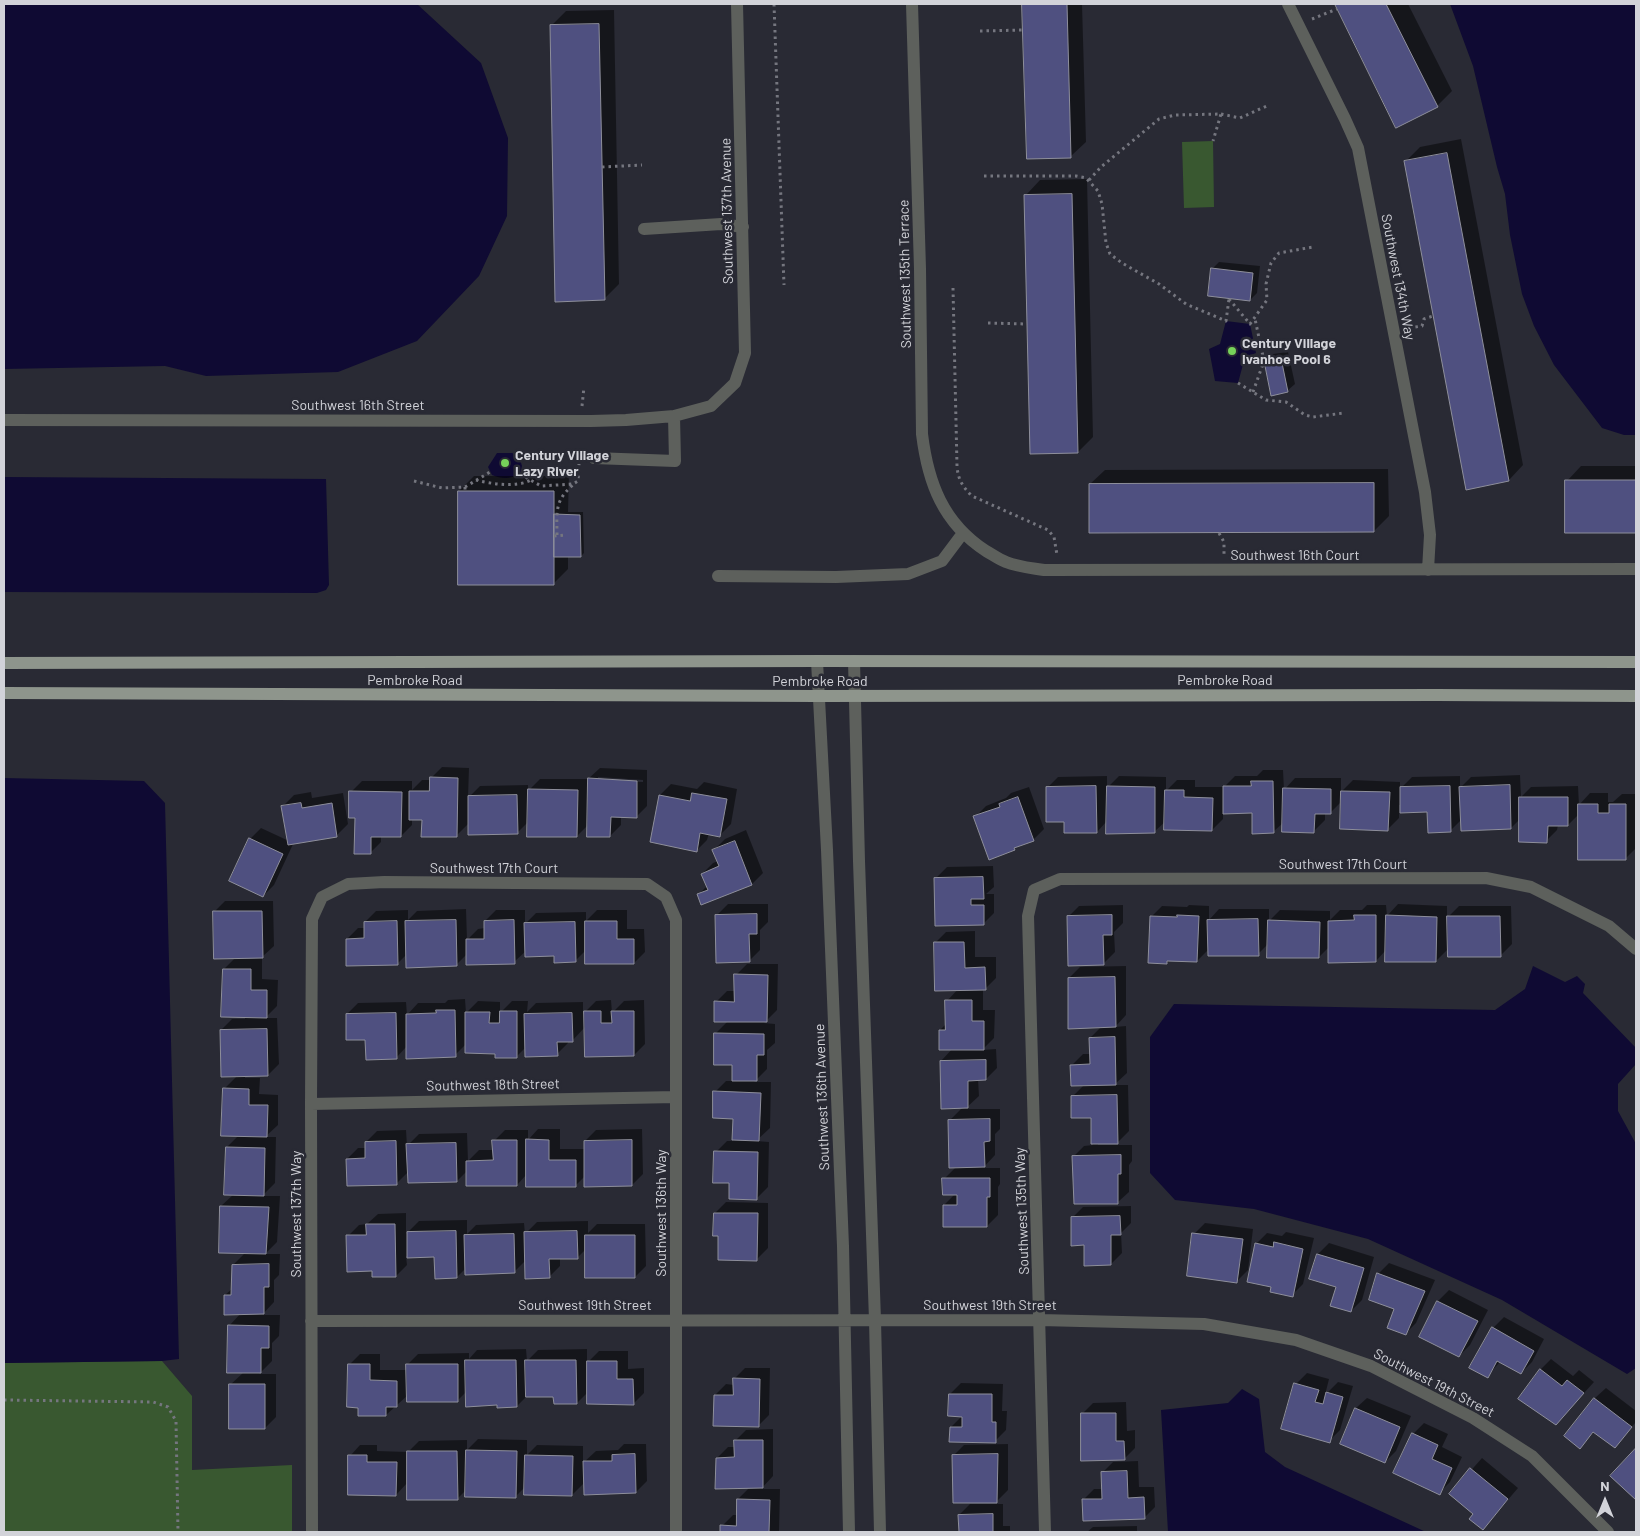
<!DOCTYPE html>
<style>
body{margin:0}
#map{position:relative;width:1640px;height:1536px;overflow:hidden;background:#292a34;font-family:Barlow,sans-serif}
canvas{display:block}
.frame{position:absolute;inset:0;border:5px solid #d2d3d9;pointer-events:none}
.north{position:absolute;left:1580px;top:1476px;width:50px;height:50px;-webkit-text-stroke:4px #292a34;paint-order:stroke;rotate:0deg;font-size:14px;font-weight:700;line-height:20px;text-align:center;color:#d2d3d9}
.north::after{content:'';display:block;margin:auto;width:18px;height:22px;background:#d2d3d9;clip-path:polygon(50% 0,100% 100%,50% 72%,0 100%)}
</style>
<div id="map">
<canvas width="1640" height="1536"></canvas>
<div class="frame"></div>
<div class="north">N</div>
</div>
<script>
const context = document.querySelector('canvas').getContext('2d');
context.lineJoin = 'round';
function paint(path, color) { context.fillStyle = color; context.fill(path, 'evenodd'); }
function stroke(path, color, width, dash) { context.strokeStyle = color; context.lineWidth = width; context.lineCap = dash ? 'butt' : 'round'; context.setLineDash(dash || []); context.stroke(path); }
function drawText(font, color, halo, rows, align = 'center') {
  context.font = font + ' Barlow,sans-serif'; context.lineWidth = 5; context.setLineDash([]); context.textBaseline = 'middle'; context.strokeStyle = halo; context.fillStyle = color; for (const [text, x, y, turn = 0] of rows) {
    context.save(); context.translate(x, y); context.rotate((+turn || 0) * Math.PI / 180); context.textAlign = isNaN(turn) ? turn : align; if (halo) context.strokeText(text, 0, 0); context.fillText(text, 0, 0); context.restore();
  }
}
paint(new Path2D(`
 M1213,141L1214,207L1184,208L1182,142Z
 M162,1361L192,1396V1470L292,1465V1532H4V1363Z`), '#395830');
paint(new Path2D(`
 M4,4H417L481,63L508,138L507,216L479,276L417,341L338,372L206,376L165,366L4,369Z
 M1450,4H1636V435H1624L1602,428L1554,365L1534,326L1522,294L1510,235L1505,194L1497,167L1473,66Z
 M1226,321L1250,324L1256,353L1245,357L1238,383L1215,381L1209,349L1220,344Z
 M497,453H512L519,456L522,466L520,474C510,479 502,479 492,475L488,467Z
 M4,477L326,479L329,585L326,590L317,593L4,592Z
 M4,778L144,781L165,803L179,1359L162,1361L4,1363Z
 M1533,966L1565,982L1577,976L1585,984L1583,993L1636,1048V1064L1618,1084V1111L1636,1144V1368L1627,1374L1502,1300L1368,1239L1254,1209L1175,1200L1150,1173V1037L1174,1004L1495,1010L1525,989Z
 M1242,1389L1259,1399L1265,1452L1285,1467L1426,1532H1168L1161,1410L1228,1403Z`), '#0f0a33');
paint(new Path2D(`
 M1024,4H1082L1086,142L1071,156L1028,158Z
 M1336,4H1408L1452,91L1437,106L1397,126Z
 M614,10L619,284L604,299L551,26L566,11Z
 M1461,139L1523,465L1509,480L1405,162L1420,147Z
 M1087,179L1093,437L1078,452L1026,195L1040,180Z
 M1219,262L1260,266L1257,293L1250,300L1212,269Z
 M1288,352L1295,384L1287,391L1266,362L1273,354Z
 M1581,466H1636V532H1567V481Z
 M1388,469L1389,516L1374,531L1090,484L1105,470Z
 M474,476H569L568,512H583L584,553L581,556H568V569L553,584L459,491Z
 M442,767L469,768L468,798L480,786L528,785V791L540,779H588L600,768L647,770V806L636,817L621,816V825L610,836L589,824L577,836L529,821L517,833L469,823L456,836L423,819L412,818V825L401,836H381V842L370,853L356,817L351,792L362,781H412V790L422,780H431V778ZM598,777L643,780V782L598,780Z
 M1263,770H1283L1284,790L1295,778H1341V792L1353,780L1400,782V789L1412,777L1460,776V788L1471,777L1520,775L1521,797L1531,787L1578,786L1579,805L1590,793H1608V802H1613L1622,794H1636V848L1625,859L1579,814L1568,825H1558L1557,830L1546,841L1520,819L1511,828L1461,820L1450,831L1428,811L1402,805H1399V818L1388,829L1342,801L1330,813H1325V820L1314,831L1284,822L1273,832L1253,812L1223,813V819L1212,830L1166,821L1154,832L1107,821L1097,832L1065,821L1047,788L1058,777L1107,776V788L1119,776L1166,777V791L1177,780H1195V787H1224L1235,776H1257Z
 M704,782L737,789L731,824L720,835L709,833L707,840L696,851L660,795L671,784L697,789Z
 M1029,787L1044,829L1033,840L1019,845L1014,849L975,817L986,806L1006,798L1011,793Z
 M311,792L312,798L343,793L348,824L337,835L294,842L274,885L263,896L250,839L261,828L289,841L283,806L294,795Z
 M746,830L763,873L752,884L702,903L699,894L707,886L702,874L713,863L718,861L714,850L725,839Z
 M993,866L994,887L986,894H994V913L983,924L936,878L947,867Z
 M225,901H273L274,946L262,957V979L278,980L277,1006L265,1018H277L279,1064L268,1075L245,1076V1078H260L259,1094L278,1095V1125L265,1137H276L275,1183L262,1196H280L277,1242L265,1254H280L279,1275L274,1280V1302L262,1315H280L279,1336L272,1343V1361L259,1374H276V1417L265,1428L230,1385L244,1372L229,1326L241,1313L225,1295L233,1288V1265L246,1252L221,1206L234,1194L227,1147L239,1135L224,1089L237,1076L221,1030L232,1019H245V1017L224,969L236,957L214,912Z
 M728,904H768V922L760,930V950L749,961L717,915Z
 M1398,904L1447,906V918L1459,906H1511L1512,944L1501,955L1449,948L1436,961L1386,950L1376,961L1329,947L1319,957L1268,944L1258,954L1209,949L1197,961L1170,960L1167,963L1151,917L1162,906L1187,907L1189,905L1209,906V920L1219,909H1269V921L1280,910L1330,911V920L1340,910H1362L1367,905H1386L1387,916Z
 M1123,905V923L1114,932L1115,952L1104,963L1068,917L1079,906Z
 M466,909L467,940L478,929L485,928V921L496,910H525V924L536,913L586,912V921L597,910H627V929H644L645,952L634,963L586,950L575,961L555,955L526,951L514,962L467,954L456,965L407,954L398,963L347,939L358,928H365V922L376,911L408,910V920L417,911Z
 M975,931V957H996V978L985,989H983V1010H995L994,1038L982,1050L996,1049L997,1068L986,1079H978L979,1096L965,1109H1000V1129L995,1134V1155L983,1168H1000V1184L998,1187V1215L987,1226L944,1205L956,1193L944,1179L956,1167L949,1121L963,1107L941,1061L953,1048L940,1030L946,1024L947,1001L958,989L935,943L946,932Z
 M747,964H778L777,1010L764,1023L775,1024V1043L767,1050V1069L754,1082H771L770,1128L756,1141L769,1142L768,1187L757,1198L731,1182L716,1152L727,1141H733L734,1118L715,1092L726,1081H733L734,1064L716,1033L728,1021L716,1002L727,991H735L736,975Z
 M1126,966V1015L1115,1027L1126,1026L1127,1073L1114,1085H1128L1129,1131L1118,1142L1098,1143V1145H1132V1161L1129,1165V1192L1118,1202L1073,1157L1084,1146L1093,1145L1092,1116L1072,1097L1084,1085L1072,1065L1083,1054H1091L1090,1038L1102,1026L1069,978L1080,967Z
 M465,999L466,1013L478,1001L500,1002V1013L512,1001H528L527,1012L536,1003L583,1002V1014L596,1001L611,1000L612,1013L624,1001L644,1000L645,1044L634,1055L585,1027L572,1041H568V1043L557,1054L526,1047L516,1057L466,1044L455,1055L407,1046L396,1058L366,1038L347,1014L358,1003L406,1002L407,1015L418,1003H445L448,1000Z
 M538,1129H560V1149H585V1141L596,1130L642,1129L643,1174L632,1185L585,1176L575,1186L527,1174L517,1185L468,1170L457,1181L408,1172L397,1183L347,1159L358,1148H366V1142L377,1131L406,1130L407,1146L419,1134L467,1133L468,1161L479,1150H494V1141L505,1130H528V1140Z
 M726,1202L768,1203V1248L757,1259L715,1213Z
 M1131,1206V1223L1121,1233L1122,1253L1111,1264L1085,1244L1072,1218L1083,1207Z
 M406,1213V1234L419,1221L467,1220V1234L476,1225L524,1223L525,1234L537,1222L588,1221V1233L597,1224H645L646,1266L635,1277L586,1249L577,1258H560V1266L549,1277L526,1260L514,1272L466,1268L457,1277L436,1256H406L407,1265L396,1276L373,1270L348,1236L359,1225L367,1224L378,1214Z
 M1205,1223L1253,1229L1248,1270L1237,1281L1194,1234Z
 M1286,1232L1314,1238L1303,1284L1292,1295L1273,1286L1256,1244L1267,1233L1282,1236Z
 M1329,1243L1374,1257L1362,1300L1351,1311L1337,1287L1311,1279L1318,1254Z
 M1389,1263L1435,1280L1416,1323L1405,1334L1378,1274Z
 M1449,1290L1488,1310L1470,1345L1459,1356L1420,1336L1438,1301Z
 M1504,1317L1544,1339L1532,1362L1521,1373L1500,1362L1487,1376L1493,1328Z
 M526,1349L527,1361L538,1350L587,1349V1363L599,1351H628V1369L644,1368V1393L633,1404L588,1392L577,1403L554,1396H527L517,1406L498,1404L467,1391L458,1400L408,1395L386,1415L349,1365L360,1354H380V1370H407V1365L418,1354L469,1353V1359L477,1350Z
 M1551,1359L1573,1376L1579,1370L1594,1382L1556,1424L1540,1370Z
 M745,1368H770L769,1415L758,1426L715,1395L726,1384L734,1385V1379Z
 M1307,1373L1329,1379L1326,1391L1328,1392L1338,1382L1353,1386L1340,1430L1329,1441L1296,1384Z
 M961,1383L1003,1384L1002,1411H1007L1006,1430L995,1441L951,1427L963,1415L950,1394Z
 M1606,1388L1636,1411V1422L1614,1446L1595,1431L1580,1447L1565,1436L1595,1398Z
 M1367,1398L1411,1416L1396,1451L1385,1462L1342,1443L1356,1408Z
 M1126,1402L1127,1431L1135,1430V1448L1124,1459L1082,1414L1093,1403Z
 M1424,1423L1448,1434L1442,1447L1462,1457L1450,1482L1439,1493L1413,1434Z
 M773,1429V1476L761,1489H780L779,1532H721L722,1526L733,1515H737L738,1499L750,1487L717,1458L728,1447H735V1441L746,1430Z
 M478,1439L527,1440V1455L537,1445L583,1446V1463L596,1451L618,1450L624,1444H646L647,1481L636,1492L585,1482L572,1495L526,1486L515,1497L466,1490L457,1499L408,1482L396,1495L350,1456L360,1445H377V1451L408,1452L419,1441L467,1440V1450Z
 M1008,1444V1490L997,1501L953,1456L964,1445Z
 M1482,1458L1518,1488L1483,1529L1475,1513L1451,1493Z
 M1138,1461L1139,1487H1154L1155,1507L1144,1518L1083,1500L1094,1489H1103L1102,1473L1113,1462Z
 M970,1504H1003V1526H1010V1532H960L959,1515Z
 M1137,1526V1532H1087L1093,1527Z`), '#0007');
const building = new Path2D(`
 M1022,4H1067L1071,158L1027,159Z
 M1335,4H1386L1438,107L1396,128Z
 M599,24L605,300L555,302L550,25Z
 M1447,153L1509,481L1466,490L1404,161Z
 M1072,194L1078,453L1030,454L1024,195Z
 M1211,268L1253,273L1250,301L1208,296Z
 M1281,358L1288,392L1271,396L1264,361Z
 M1565,480H1636V533H1565Z
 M1374,483V532L1089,533V484Z
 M458,491H554V585H458Z
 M554,514L580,515L581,557H554Z
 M430,777L458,778L457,837H421L422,820H409V791H429Z
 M588,778L637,781V818L611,817L610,837H587Z
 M1251,781H1273L1274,833L1252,834V813L1223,814V786H1251Z
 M1510,785L1511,829L1461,831L1459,787Z
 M1096,786L1097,833H1064V822H1046V787Z
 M1107,786L1155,787V833L1106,834Z
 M1450,786L1451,832L1428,833L1427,812L1400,813V787Z
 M1283,788L1331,789V814H1315L1314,833L1282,832Z
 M528,789L578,790L577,837H527Z
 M1165,790H1184V797L1213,798L1212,831L1164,830Z
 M349,791L402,792L401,837H371V854H354L355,818H349Z
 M1341,791L1390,792L1388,831L1340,829Z
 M692,793L727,799L720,837L700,833L697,852L650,842L659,795L690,801Z
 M517,795L518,834L468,835V796Z
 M1018,797L1034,841L1014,848L1015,850L989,860L973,816L1000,807L999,804Z
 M1519,797H1568V826H1548L1547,843L1519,842Z
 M301,803L302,808L332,803L337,837L288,845L281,806Z
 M1578,804H1598V813H1609V804H1626V860H1578Z
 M249,838L283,854L263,897L229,881Z
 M735,841L752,885L701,905L697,894L708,890L701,874L719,866L712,850Z
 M983,877L984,899H971V905H984V925L935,926L934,878Z
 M213,911H262L263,958L214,959Z
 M757,914V934H749L750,962L716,963L715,915Z
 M1112,915V935H1103L1104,965L1068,966L1067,916Z
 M1177,915L1199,916L1197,962L1167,961V964L1148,963L1150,916L1177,917Z
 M1354,915H1376V962L1328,963V921L1354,920Z
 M1386,915L1437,917L1436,962H1385Z
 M1447,916H1500L1501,957H1448Z
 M1258,919L1259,956H1208L1207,920Z
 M456,920L457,966L406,968L405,921Z
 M514,920L515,964L466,965V939H484V921Z
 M1268,920L1320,922L1319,958H1267Z
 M397,921L398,965L346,966V939L364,938V922Z
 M585,921H617V939H634V964H585Z
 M575,922L576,962L554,963V956L525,957L524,923Z
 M934,942H964L965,968L985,967L986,990L935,991Z
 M223,969H251V990H267V1018L221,1017Z
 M734,974L768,975L767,1022H714V1001L734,1002Z
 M1115,977L1116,1027L1068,1029V978Z
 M945,1000H972V1021H984V1050H939V1030H945Z
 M436,1010H455L456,1057L406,1059V1014L436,1013Z
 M500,1011H517V1058H495V1054L465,1053V1012H490L489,1023H499Z
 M584,1011H601V1023H612L611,1011H634V1056L585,1057Z
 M396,1013L397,1059L366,1060L365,1040H346V1014Z
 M572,1013L573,1042H557L558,1056L525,1057L524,1014Z
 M267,1029L268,1076L221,1077L220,1030Z
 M714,1033L764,1034V1055H757V1081H732V1065H714Z
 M1115,1037L1116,1085L1071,1086L1070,1065L1090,1064L1089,1038Z
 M986,1060V1080L968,1081V1108L941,1109L940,1061Z
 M223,1088L249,1089V1105H268L267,1137L221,1136Z
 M713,1091L761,1093L759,1141L732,1140L733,1119L713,1118Z
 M1117,1095L1118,1144H1091V1118H1071V1096Z
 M990,1119V1141L984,1142L985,1167L949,1168L948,1120Z
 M526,1139L549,1140V1160H576V1187H526Z
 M492,1140H517V1186H466V1161L493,1160Z
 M632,1140V1186L584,1187V1141Z
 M396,1141L397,1185L347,1186L346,1159L365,1158V1142Z
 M456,1143L457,1182L408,1183L406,1144Z
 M226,1147L265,1148L264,1196L224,1195Z
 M714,1151L758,1152L757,1200L729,1199V1183H713Z
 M1121,1155V1174H1118V1204H1074L1072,1156Z
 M942,1178H990V1197H987V1227H943V1205H957V1195H943Z
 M220,1206L269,1207L266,1254L219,1253Z
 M714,1213H758L757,1261L718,1260V1236H713Z
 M1120,1216L1121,1235H1111V1265L1084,1266V1245L1071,1246V1217Z
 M366,1224H395L396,1277H372V1271L347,1272L346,1235H366Z
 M456,1231L457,1278L435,1279L434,1257L407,1258V1232Z
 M577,1231L578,1259H549L550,1278L525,1279L524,1232Z
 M1192,1233L1243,1239L1237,1283L1187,1276Z
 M514,1234L515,1273L465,1275L464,1235Z
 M585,1235H635V1278H585Z
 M1274,1242L1303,1249L1293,1297L1270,1292L1271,1287L1247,1282L1255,1243L1273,1247Z
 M1317,1254L1364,1268L1351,1312L1330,1306L1336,1287L1309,1279Z
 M269,1264V1287H264V1314L224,1315V1295H231L232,1265Z
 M1377,1273L1425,1291L1406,1335L1387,1328L1394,1309L1369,1300Z
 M1437,1301L1478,1321L1459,1357L1419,1337Z
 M228,1325L269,1326V1348H261V1373H227Z
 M1492,1327L1534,1351L1521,1374L1497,1361L1488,1378L1469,1368Z
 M465,1360H516L517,1407L497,1408V1405L466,1407Z
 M525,1360H576L577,1404H554L553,1397H526Z
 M587,1361H617V1379H633L634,1405L587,1404Z
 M348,1364H370V1380L397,1381V1407H386V1416H358V1408L347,1407Z
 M406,1364H458V1402H407Z
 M1540,1369L1562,1386L1567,1380L1584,1393L1556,1425L1518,1399Z
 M733,1378L760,1379L759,1427L713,1426L714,1395H733Z
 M1294,1383L1319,1390L1315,1402L1323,1404L1326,1392L1343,1397L1330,1443L1281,1429Z
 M229,1384H265V1429H229Z
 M949,1394H992V1422H996V1443L949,1442L950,1427H962V1417L948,1416Z
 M1594,1398L1632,1427L1615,1448L1593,1432L1580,1449L1564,1436Z
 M1355,1408L1400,1427L1385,1463L1340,1444Z
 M1081,1413H1116V1441H1124L1125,1460L1081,1461Z
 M1412,1433L1438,1445L1432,1459L1452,1468L1440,1495L1393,1473Z
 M734,1440H763V1488L715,1489L716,1458L734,1457Z
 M1636,1448V1500L1610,1476Z
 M466,1450L517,1451L516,1498L465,1497Z
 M407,1451H457L458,1500H407Z
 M635,1454L636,1493L584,1495L583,1461H612V1455Z
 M998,1454L997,1503H953L952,1455Z
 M348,1455H367V1462H397L396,1496L348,1495Z
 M525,1455L573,1456L572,1496L524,1495Z
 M1470,1468L1508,1499L1483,1530L1469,1519L1473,1514L1449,1494Z
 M1127,1471L1128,1498L1144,1497L1145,1519L1083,1521L1082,1499H1102L1101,1472Z
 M737,1499L770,1500L769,1532H720V1525L736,1526Z
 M993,1514V1532H959L958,1515Z`);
paint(building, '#4f5080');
stroke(building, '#8e8f9b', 1);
stroke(new Path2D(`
 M774,4L784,285
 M1312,19L1337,9
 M980,31L1023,30
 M1221,114L1240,118L1269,105
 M602,167L642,165
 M984,176H1076L1086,178L1098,191L1102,204L1106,243L1110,254L1122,263L1159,284L1186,304L1226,321L1229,299
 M1089,180L1101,167L1159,119L1175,115L1221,114L1213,141
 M953,288L957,466C958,480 963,487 972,496L1048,530L1054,537L1057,555
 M1229,299L1250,324L1267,300L1266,284L1271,263L1279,253L1313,247
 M988,323L1027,324
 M1409,328L1422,326L1424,319L1433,316
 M1238,383L1266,400L1286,402L1305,415L1313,417L1344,413
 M1253,392L1264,361L1255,319
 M582,406L584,387
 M520,474L541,486L573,484L578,481L579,464
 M476,480C492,484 516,488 531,480
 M414,481L442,488L465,487V491
 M465,487L490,472
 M1219,533L1224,542V554
 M557,535C557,513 554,501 573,485
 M554,536L565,535
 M4,1400L153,1402L168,1407L176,1421L178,1532`), '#75767f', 3, [2.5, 4]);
stroke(new Path2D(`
 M912,4L920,269L922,434C928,483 943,523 986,551C993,555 1000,560 1006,562C1018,567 1032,568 1044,570L1636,569
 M1288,4L1345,119L1358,148L1425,492L1430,535L1428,570
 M644,229L721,224L743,227
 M4,420L591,421L626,420L674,416L711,406L735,383L745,353L737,4
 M594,458L675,461L674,416
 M718,576L836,577L908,574L942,561L963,533
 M817,661L827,850L843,1246L849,1532
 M854,661L859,861L875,1320L880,1532
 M311,1104L676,1097
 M311,1321L1040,1320L1204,1324L1296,1340L1371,1366L1473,1418L1532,1456L1608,1532
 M312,1532L311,1104L312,919L322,897L348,884L384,882L647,884L666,897L676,920V1532
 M1045,1532L1028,916L1034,890L1060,879L1486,878L1531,887L1609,926L1636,949`), '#5d605c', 12);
stroke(new Path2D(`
 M4,663L817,661L1636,662
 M4,693L818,696L1437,695L1636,696`), '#8e958c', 12);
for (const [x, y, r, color] of [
 [1232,351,5,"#76d25a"],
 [505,463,5,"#76d25a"]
]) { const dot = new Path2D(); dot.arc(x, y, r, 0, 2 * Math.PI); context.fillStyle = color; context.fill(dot); stroke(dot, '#292a34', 2); }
drawText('14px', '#d2d3d9', '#292a34', [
 ["Southwest 137th Avenue",727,211,-91],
 ["Southwest 135th Terrace",905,274,-91],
 ["Southwest 134th Way",1398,277,79],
 ["Southwest 16th Street",358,405],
 ["Southwest 16th Court",1295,555],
 ["Pembroke Road",415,680],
 ["Pembroke Road",1225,680],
 ["Pembroke Road",820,681],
 ["Southwest 17th Court",1343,864],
 ["Southwest 17th Court",494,868],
 ["Southwest 18th Street",493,1085,-1],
 ["Southwest 136th Avenue",822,1097,-92],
 ["Southwest 135th Way",1022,1211,-92],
 ["Southwest 136th Way",661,1213,-90],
 ["Southwest 137th Way",296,1214,-90],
 ["Southwest 19th Street",585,1305],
 ["Southwest 19th Street",990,1305],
 ["Southwest 19th Street",1434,1383,27]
]);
drawText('bold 14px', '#d2d3d9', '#292a34', [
 ["Century Village",1242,343],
 ["Ivanhoe Pool 6",1242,359],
 ["Century Village",515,455],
 ["Lazy River",515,471]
], 'left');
</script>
